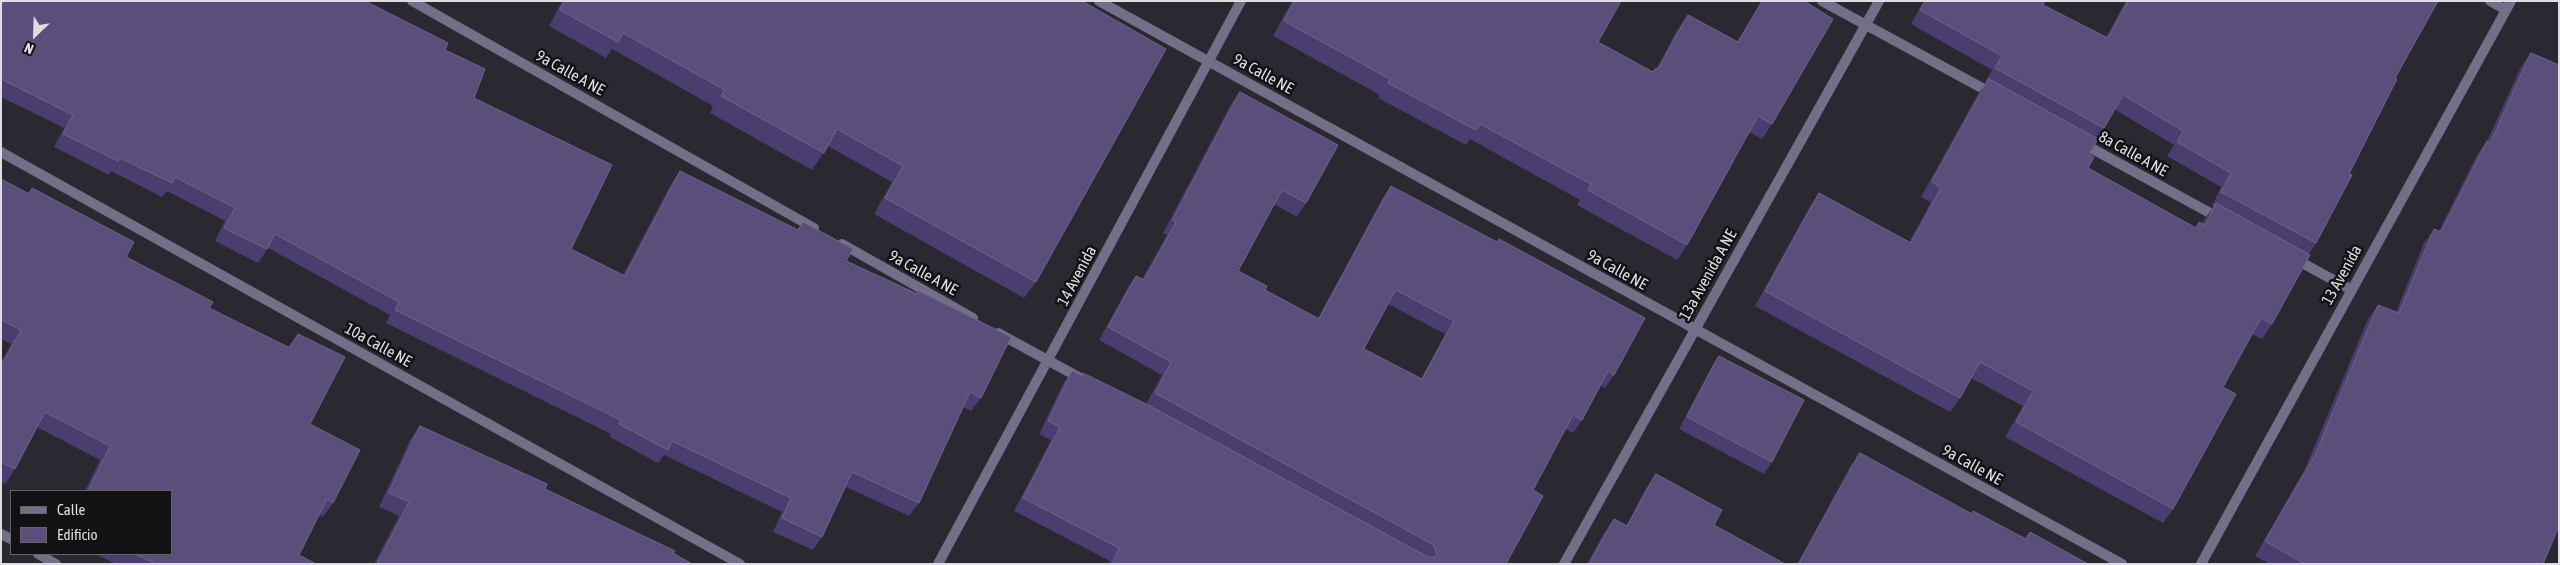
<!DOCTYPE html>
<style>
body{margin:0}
#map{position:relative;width:2560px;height:565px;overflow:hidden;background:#2a2830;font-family:"Asap Condensed",sans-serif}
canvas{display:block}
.frame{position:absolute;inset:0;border:2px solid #dedde2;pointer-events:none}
.legend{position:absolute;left:10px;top:490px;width:162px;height:65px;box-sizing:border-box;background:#121215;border:1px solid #646367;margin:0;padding:6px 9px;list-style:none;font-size:15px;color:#dedde2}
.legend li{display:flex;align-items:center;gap:10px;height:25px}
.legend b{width:25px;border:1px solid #646367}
.north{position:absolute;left:10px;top:10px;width:50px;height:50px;-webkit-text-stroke:4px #121215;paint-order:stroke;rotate:204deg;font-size:14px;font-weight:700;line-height:20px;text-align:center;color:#dedde2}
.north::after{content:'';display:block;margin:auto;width:18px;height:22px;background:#dedde2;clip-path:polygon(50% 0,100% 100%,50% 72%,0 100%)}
</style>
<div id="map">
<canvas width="2560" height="565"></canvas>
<div class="frame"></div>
<ul class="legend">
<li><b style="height:6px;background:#746f89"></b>Calle</li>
<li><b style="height:14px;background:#5b4e7b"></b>Edificio</li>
</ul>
<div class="north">N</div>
</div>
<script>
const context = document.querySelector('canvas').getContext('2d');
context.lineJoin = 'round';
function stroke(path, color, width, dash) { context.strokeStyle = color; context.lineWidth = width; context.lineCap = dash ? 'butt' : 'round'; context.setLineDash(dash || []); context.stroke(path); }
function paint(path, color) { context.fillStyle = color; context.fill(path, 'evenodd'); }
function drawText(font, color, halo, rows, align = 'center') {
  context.font = font + ' "Asap Condensed",sans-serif'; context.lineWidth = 5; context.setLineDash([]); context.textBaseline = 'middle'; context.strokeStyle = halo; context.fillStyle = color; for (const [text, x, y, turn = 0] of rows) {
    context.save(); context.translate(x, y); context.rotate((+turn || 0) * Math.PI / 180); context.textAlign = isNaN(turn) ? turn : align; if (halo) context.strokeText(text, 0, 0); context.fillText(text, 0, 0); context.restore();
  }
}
stroke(new Path2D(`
 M412,1L814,228
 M1099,1L2122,564
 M1822,1L1993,94
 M2490,1L2506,10
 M2080,142L2221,219
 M1,152L740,564
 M842,244L973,318
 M2293,258L2350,289
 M998,333L1082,379
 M1,534L11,539
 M38,554L56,564
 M938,564L1241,1
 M1564,564L1879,1
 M2201,564L2511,1`), '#746f89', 10);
paint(new Path2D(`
 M1,1H365L445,50L474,98L571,249L623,275L671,184L680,171L797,230L803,222L846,261L917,293L919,291L981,398L971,411L963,407L919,503L909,516L846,487L822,537L813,550L773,532L782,512L664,455L658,463L610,437L611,434L386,323L390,315L268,248L258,263L215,241L225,221L167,191L162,197L111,171L109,175L54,147L64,128L1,97Z
 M562,1H1082L1036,282L1024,298L874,214L892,182L828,146L812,170L710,113L713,106L612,49L606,58L549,26Z
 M1292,1H1621L1598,42L1652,72L1656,68H1657L1677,30L1688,15L1737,42L1761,1H1804L1772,124L1762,139L1749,132L1687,245L1677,260L1577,205L1580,200L1470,139L1466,145L1378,98L1380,95L1273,36Z
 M1924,1H2045L2043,5L2106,37L2126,1H2438L2395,78L2349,174L2316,243L2309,254L2272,324L2262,339L2252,334L2223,387L2173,509L2163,523L2005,437L2023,406L1971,378L1960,398L1950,412L1755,306L1809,208L1819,193L1909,242L1931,202L1921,197L1978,94L1986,83L1985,82L1992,70L1911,24ZM2114,109L2174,145L2167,156L2221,187L2212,206L2213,207L2205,218L2202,224L2199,222L2196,228L2088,168L2089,154L2097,138L2104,128Z
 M2531,53L2543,564H2270L2255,556L2305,469L2368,319L2378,305L2396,312L2424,243L2434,229L2439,231L2477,155L2487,141L2521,67Z
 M1240,92L1306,203L1297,217L1274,204L1238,271L1265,290L1318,318L1382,199L1391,186L1614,375L1605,388L1600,385L1582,420L1573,433L1565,429L1533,490L1506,564H1109L1110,561L1014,511L1051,440L1039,434L1063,384L1072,371L1146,404L1162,375L1099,340L1127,289L1136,276L1142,279L1167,235L1163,233L1230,106ZM1388,304L1445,334L1421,379L1364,349Z
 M1,179L29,193L32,188L126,257L209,308L288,347L298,334L310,424L333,503L323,517L319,515L299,555L316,564H116L95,554H171V491H85L100,460L37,427L15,469L5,484L1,482V362L11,344L1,339Z
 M1719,356L1772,462L1764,474L1679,429L1711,368Z
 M420,426L673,553L692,564H374L399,516L379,507L410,440Z
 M1860,453L1971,514L2025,539L2030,532L2088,564H1797L1850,467Z
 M1656,474L1714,525L1785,564H1587L1604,533L1614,519L1626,526L1646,488Z`), '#4b3d6f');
const building = new Path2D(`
 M4,1H365L448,43L445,50L485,69L474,98L612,165L571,249L625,276L680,171L798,230L803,222L853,249L846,261L917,294L919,291L1011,337L981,398L970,392L919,503L852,472L822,537L782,518L791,498L672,441L668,450L619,424L621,420L395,310L399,302L275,234L267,249L224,228L235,208L175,177L172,183L120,158L118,161L63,134L73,115L1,79V7Z
 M565,1H1082L1166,49L1036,282L885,198L903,166L837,129L824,153L721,96L725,90L623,33L618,42L560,10Z
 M1295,1H1621L1598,42L1653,72L1656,68L1658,69L1688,15L1738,42L1763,1H1804L1833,19L1772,124L1758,116L1687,245L1588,190L1591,184L1480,124L1476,130L1388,83L1390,79L1284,21Z
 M1926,1H2045L2043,5L2108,38L2128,1H2438L2395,78L2397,79L2349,174L2352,175L2316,243L2221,192L2231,173L2177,142L2183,131L2123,95L2104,128L1995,68L2002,56L1920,10Z
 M2531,53L2559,65V526L2543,564H2305L2265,541L2315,455L2378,305L2399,313L2434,229L2441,232L2487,141L2490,143Z
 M1989,79L2098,139L2089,154L2094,157L2088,168L2196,228L2199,222L2205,225L2216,203L2310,255L2272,324L2261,318L2223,387L2236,394L2173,509L2016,422L2033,391L1980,362L1960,398L1765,291L1819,193L1911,243L1941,188L1932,182Z
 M1240,92L1338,145L1306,203L1282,190L1238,271L1267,286L1265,290L1319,319L1391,186L1497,242L1499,239L1645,318L1614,375L1608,371L1582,420L1573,415L1533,490L1543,496L1506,564H1112L1119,548L1023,498L1060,427L1048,421L1072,371L1082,376L1083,373L1148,405L1428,557H1434L1437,554L1434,545L1155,393L1171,362L1108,327L1136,276L1144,280L1176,222L1173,220ZM1396,290L1454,321L1422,379L1364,349Z
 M1,179L29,194L32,188L134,242L126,257L213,302L209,308L290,348L298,334L345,357L310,424L360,450L333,503L327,499L299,555L316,564H156L135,554H171V491H88L110,446L45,412L15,469L1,462V366L21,330L1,320Z
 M1719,356L1804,400L1772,462L1687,417Z
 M420,426L547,484L545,489L675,551L673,553L692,564H377L409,502L389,493Z
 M1860,453L1972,514L1973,511L2026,539L2030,532L2088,564H1799Z
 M1656,474L1722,510L1714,525L1785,564H1589L1614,519L1627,526Z`);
paint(building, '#5b4e7b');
stroke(building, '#6f658b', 1);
drawText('16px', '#dedde2', '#121215', [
 ["9a Calle A NE",570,73,29],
 ["9a Calle NE",1263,74,29],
 ["8a Calle A NE",2133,154,29],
 ["9a Calle NE",1617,270,29],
 ["9a Calle A NE",923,273,29],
 ["13a Avenida A NE",1708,275,-61],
 ["13 Avenida",2342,275,-61],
 ["14 Avenida",1077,276,-62],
 ["10a Calle NE",378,345,29],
 ["9a Calle NE",1972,465,29]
]);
</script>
